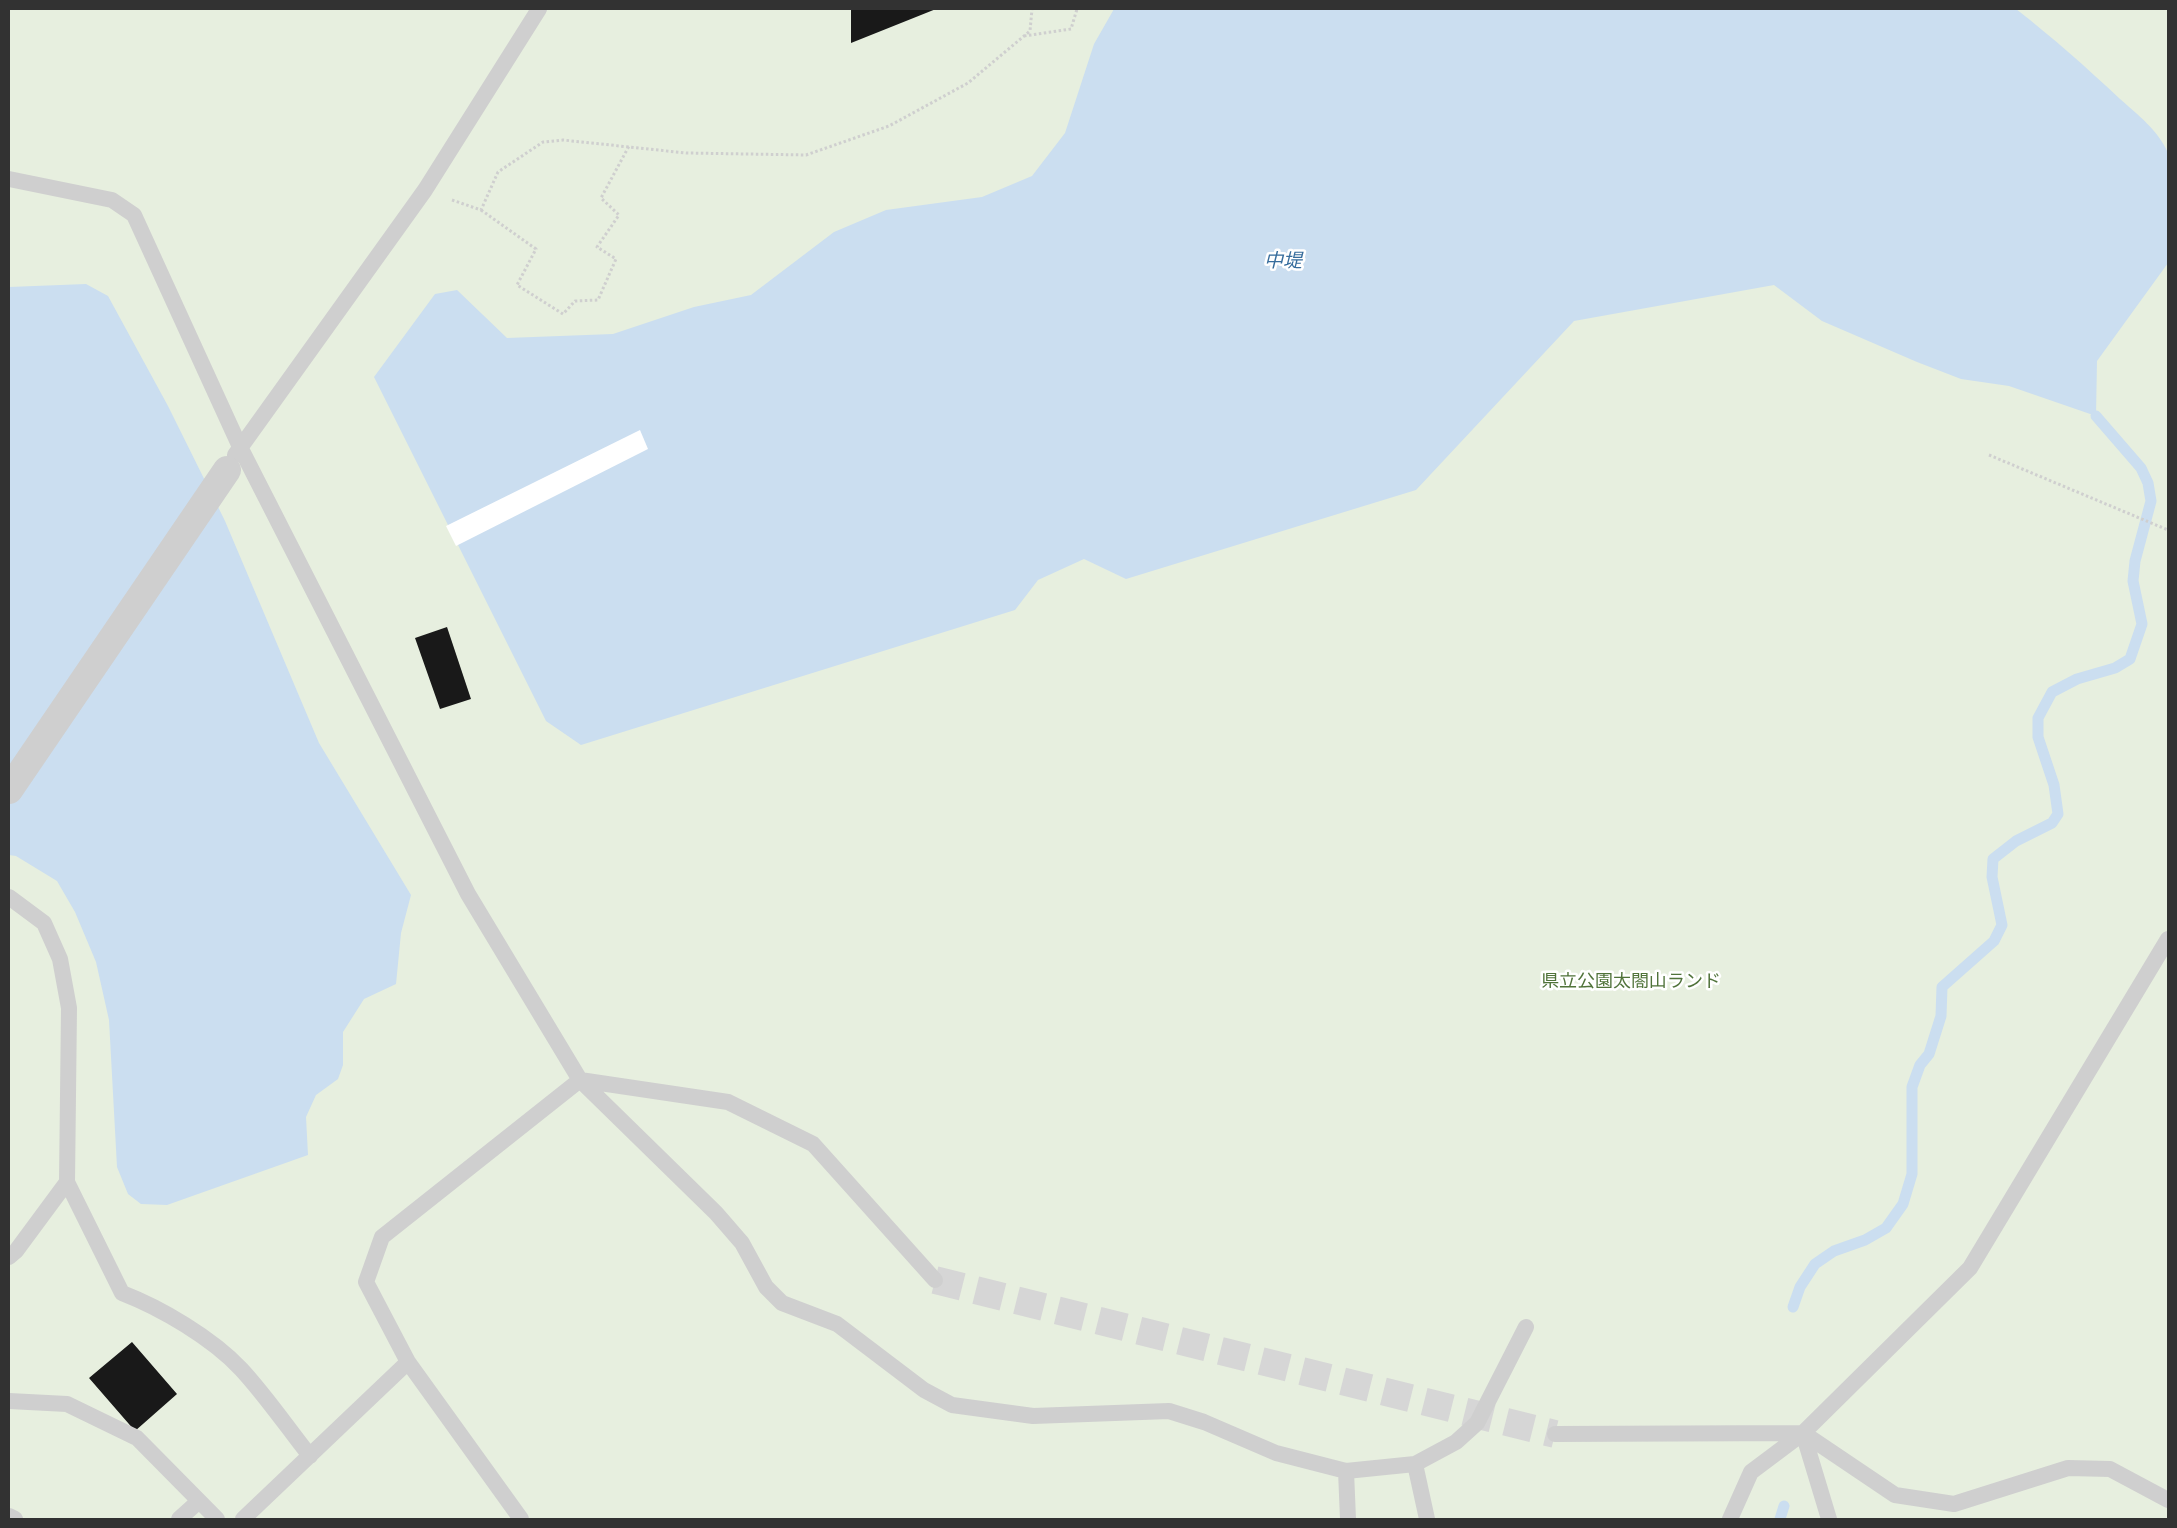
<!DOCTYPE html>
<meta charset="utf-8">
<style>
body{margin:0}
#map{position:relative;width:2177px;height:1528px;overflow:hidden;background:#fff;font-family:"IBM Plex Sans",sans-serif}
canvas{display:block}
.frame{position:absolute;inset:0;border:10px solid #323232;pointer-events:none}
</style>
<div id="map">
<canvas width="2177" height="1528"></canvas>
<div class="frame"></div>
</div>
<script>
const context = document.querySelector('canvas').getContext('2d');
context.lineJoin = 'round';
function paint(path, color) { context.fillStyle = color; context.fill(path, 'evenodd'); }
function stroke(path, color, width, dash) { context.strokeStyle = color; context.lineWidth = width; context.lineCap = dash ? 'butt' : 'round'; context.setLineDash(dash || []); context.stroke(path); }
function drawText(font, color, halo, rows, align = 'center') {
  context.font = font + ' "IBM Plex Sans","Noto Sans JP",sans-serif'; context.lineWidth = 5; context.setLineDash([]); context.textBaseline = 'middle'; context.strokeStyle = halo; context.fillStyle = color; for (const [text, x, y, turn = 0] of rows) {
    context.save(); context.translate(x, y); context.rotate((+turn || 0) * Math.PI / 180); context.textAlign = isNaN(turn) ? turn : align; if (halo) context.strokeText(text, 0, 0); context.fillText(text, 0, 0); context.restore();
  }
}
paint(new Path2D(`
 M9,9H2168V1519H9Z`), '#e7efdf');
paint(new Path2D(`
 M1114,9H2016C2052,37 2086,67 2120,99C2137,114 2159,131 2168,153V263L2097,361L2096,416L2009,386L1961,379L1917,362L1822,321L1774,285L1574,321L1416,490L1126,579L1084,559L1038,580L1015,610L581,745L546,721L374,377L435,294L457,290L507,338L613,334L694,307L751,295L834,232L886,210L982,197L1032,176L1065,133L1094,44Z
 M86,284L108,296L168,406L225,521L319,743L411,895L401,933L396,984L364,999L343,1032V1065L338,1079L316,1095L306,1117L308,1155L167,1205L141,1204L128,1194L117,1167L109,1020L96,962L75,912L57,881L16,856L9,855V287Z`), '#cbdef0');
paint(new Path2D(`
 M640,430L648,449L456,546L446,526Z`), '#fff');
stroke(new Path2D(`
 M1793,1307L1800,1287L1815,1264L1834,1251L1865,1240L1886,1228L1903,1204L1912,1174V1087L1920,1065L1929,1054L1941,1016L1942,987L1994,941L2002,925L1992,877L1993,859L2016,841L2052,823L2058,814L2054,785L2038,737V718L2052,692L2077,679L2115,668L2130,659L2142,624L2133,581L2135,561L2151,501L2148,483L2141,468L2096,416
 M1780,1519L1784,1506`), '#cbdef0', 11);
paint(new Path2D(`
 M851,9H936L851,43Z
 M447,627L471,699L440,709L415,638Z
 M132,1342L177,1394L135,1431L89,1378Z`), '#191919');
stroke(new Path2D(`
 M935,1280L1555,1434`), '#d6d6d6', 28, [28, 14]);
stroke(new Path2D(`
 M1024,36L1071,29L1077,9
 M452,200L481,210L498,172L543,142L563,140L686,153L806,155L889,126L968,83L1030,31L1032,9
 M481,210L536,249L517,285L563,314L575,301L598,300L616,259L597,247L619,215L601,198L629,146
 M1989,455L2168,530`), '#cfcfcf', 3, [2.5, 2.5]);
stroke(new Path2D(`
 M9,179L112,200L134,215L240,447L468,894L580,1080L716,1213L742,1243L766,1287L782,1303L837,1324L924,1390L952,1405L1033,1416L1169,1411L1204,1422L1276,1453L1346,1471L1348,1519
 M235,455L425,190L539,9
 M9,897L44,923L60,959L69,1008L67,1182L16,1251L9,1257
 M67,1182L122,1293C161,1308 212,1338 241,1369C266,1396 287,1427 310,1456
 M408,1362L521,1519
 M9,1401L67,1404L137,1438L217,1519
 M1803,1433L1829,1519
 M1555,1434L1803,1433L1895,1495L1954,1504L2068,1468L2110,1469L2168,1500
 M1415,1464L1456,1442L1477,1423L1526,1327
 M1346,1471L1415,1464L1427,1519
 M9,1516L15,1519
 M179,1519L199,1501
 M243,1519L408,1362L366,1282L382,1237L580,1080L728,1102L813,1144L935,1280
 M1730,1519L1751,1472L1803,1433L1970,1268L2168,939`), '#cfcfcf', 16);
stroke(new Path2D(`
 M9,790L227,470`), '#cfcfcf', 28);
drawText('18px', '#50733a', '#fff', [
 ["県立公園太閤山ランド",1631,982]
]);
drawText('italic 19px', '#376d9d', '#fff', [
 ["中堤",1283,262]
]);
</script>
